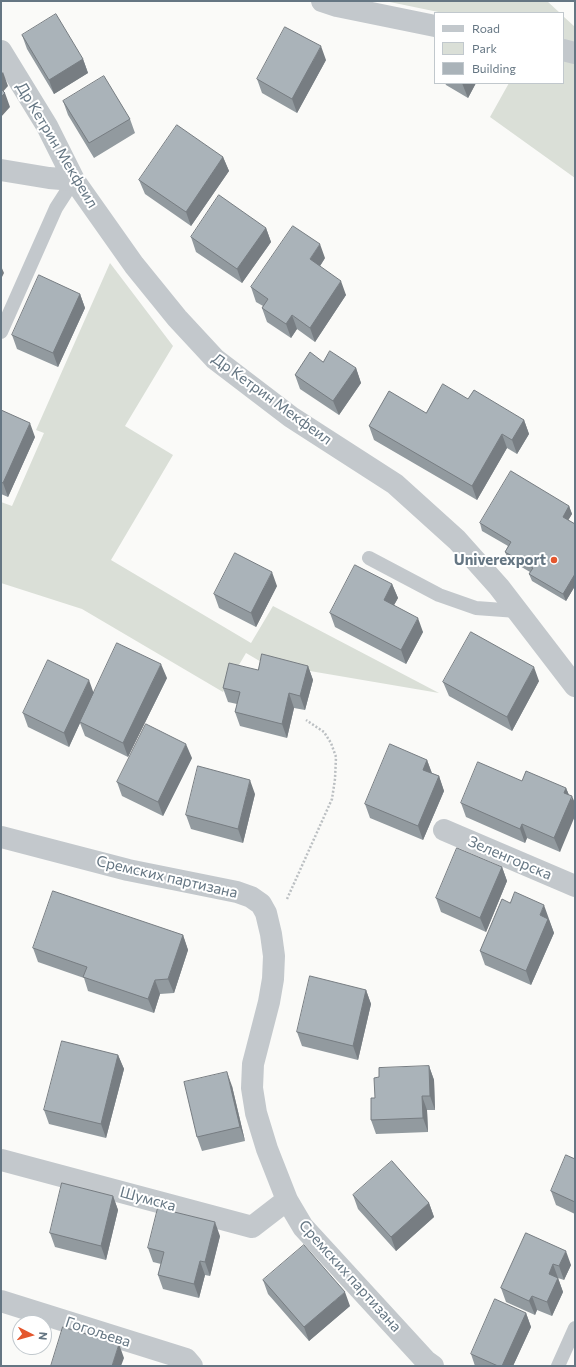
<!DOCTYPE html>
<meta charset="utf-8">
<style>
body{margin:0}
#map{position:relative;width:576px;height:1367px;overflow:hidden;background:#fafaf8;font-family:Commissioner,sans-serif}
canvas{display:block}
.frame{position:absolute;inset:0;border:2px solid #657683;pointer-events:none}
.legend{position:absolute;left:434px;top:12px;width:130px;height:72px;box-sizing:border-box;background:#fff;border:1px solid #c1c8cd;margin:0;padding:5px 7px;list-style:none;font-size:12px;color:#657683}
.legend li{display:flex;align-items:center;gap:8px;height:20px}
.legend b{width:20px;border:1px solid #c1c8cd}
.north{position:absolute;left:12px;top:1315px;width:40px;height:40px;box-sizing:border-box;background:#fff;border:1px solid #c1c8cd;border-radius:50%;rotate:96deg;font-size:11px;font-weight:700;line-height:16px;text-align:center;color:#657683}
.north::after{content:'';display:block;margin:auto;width:14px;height:18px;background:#e4572e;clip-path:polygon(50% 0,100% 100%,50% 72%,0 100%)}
</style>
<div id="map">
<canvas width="576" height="1367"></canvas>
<div class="frame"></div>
<ul class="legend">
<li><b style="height:5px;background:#c3c8cc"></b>Road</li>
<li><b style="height:11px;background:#dadfd7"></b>Park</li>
<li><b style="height:11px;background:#aab3b9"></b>Building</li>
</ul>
<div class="north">N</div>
</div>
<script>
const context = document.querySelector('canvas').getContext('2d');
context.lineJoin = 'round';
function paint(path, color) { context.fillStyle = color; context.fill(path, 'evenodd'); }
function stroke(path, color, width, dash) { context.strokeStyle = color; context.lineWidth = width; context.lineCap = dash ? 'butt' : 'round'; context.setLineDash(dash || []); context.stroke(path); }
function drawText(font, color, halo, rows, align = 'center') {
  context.font = font + ' Commissioner,sans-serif'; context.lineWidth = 4; context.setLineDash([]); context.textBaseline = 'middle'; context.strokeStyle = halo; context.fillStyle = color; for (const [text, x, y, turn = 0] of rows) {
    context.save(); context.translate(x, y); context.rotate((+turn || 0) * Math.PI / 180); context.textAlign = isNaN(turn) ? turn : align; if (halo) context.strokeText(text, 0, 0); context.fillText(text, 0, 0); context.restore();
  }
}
paint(new Path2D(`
 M385,1H547L560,13H443Z
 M563,16L575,27V178L490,117L509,83H563Z
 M110,263L173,346L125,426L173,455L111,560L251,643L273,606L439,693L263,663L246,653L223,692L82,609L1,583V502L12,506L44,433L36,430Z`), '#dadfd7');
stroke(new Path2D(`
 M287,899L332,799L335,779L336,757L331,743L324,732L306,720`), '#bbbfc2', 2.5, [2, 2]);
stroke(new Path2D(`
 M1,332L56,208L74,180
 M369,558L439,595L476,608L517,611
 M558,1366L575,1328`), '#c3c8cc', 14);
stroke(new Path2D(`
 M322,1L337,6L435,26
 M563,50L575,53
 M1,51L47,126L74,180L134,265L177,318L215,359L291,417L395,484L457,540L499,587L575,686
 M1,170L49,178L74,180
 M444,830L575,886
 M1,837L128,870L237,892L251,897L261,904L266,913L271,934L274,956L273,979L269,1002L253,1064L252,1088L256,1113L267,1149L287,1200L303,1227L426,1361L433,1366
 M1,1160L252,1227L287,1200
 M1,1301L186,1359L192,1366`), '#c3c8cc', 22);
paint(new Path2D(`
 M22,35L83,59L88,73L54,94L27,49Z
 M326,60L297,113L262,93L257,79Z
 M445,83H476L468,98L446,85Z
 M63,101L130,119L135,133L94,158L68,115Z
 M223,157L229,171L191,226L145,194L139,180Z
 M266,228L271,242L242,283L196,252L191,237Z
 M325,258L320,266L346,295L315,342L297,329L291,338L267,322L262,308L263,306L256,302L251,287Z
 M80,294L85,308L58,367L17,349L12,335Z
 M323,362L356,368L361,383L339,415L300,389L295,375Z
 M468,399L524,420L529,434L517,454L507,448L477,500L374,440L369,426L426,413Z
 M1,410L35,437L8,497L1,494Z
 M569,506L572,514L568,520L575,524V586L566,601L532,581L529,574L530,572L508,559L505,552L508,546L482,531L480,523Z
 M392,584L398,598L394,605L423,632L406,664L335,627L330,613Z
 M277,586L256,627L219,608L214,594Z
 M308,666L313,680L305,710L294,708L287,738L240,726L235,712L237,704L228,702L223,688L258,670Z
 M167,678L128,757L85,736L80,723L69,747L28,727L23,713L94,692Z
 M539,681L512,731L449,696L443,682Z
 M192,758L163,816L122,796L117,782Z
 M427,760L432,773L439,776L444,791L423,840L370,818L365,804Z
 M522,781L566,788L569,795L560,852L527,838L525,843L466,817L461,803Z
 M255,794L243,843L191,829L186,815Z
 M502,867L507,881L486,932L441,912L436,898Z
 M549,919V920L554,933L531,985L485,965L480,951Z
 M183,935L188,950L174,993L160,994L154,1013L88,991L84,978L38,962L33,948Z
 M366,990L371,1004L358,1060L302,1046L297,1032Z
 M118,1055L124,1069L106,1138L49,1124L44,1110Z
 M429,1066L434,1080L435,1110H427L428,1132L376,1134L371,1120L379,1077Z
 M232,1086L245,1141L202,1151L197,1137Z
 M575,1159V1214L556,1205L551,1191Z
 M353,1195L429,1203L434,1217L396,1251L358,1209Z
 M113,1196L118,1210L106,1260L55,1247L50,1233Z
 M526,1233L571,1265L564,1280L558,1278L563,1292L552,1316L537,1310L535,1315L506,1302L501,1288Z
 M220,1236L210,1276L205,1275L199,1298L163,1289L158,1275L161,1264L153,1262L148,1248Z
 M263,1280L350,1306L309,1341L268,1294Z
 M526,1313L531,1327L513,1366H475L471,1354Z`), '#929a9f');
paint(new Path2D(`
 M321,46L326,60L297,113L292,99Z
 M83,59L88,73L54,94L49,80Z
 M3,72L8,86L1,94V74Z
 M462,83H476L468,98Z
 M5,93L10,107L1,117V97Z
 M223,157L229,171L191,226L186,212Z
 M266,228L271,242L242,283L237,269Z
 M320,244L325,258L315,274L310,259Z
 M1,266L4,273L1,279Z
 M341,281L346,295L315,342L310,328Z
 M80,294L85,308L58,367L53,353Z
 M292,315L297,329L291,338L286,324Z
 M356,368L361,383L339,415L333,401Z
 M524,420L529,434L517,454L512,440Z
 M30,423L35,437L8,497L3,483Z
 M502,434L507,448L477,500L472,486Z
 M569,506L572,514L566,524L563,517Z
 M272,572L277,586L256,627L251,613Z
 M575,574V586L566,601L563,594Z
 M392,584L398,598L389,614L384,600Z
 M418,618L423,632L406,664L401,650Z
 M161,664L167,678L128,757L123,743Z
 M308,666L313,680L305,710L300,696Z
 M534,667L539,681L512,731L507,717Z
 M89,680L94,694L80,722V723L69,747L64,733Z
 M289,693L294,708L287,738L282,724Z
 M186,744L192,758L163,816L158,802Z
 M427,760L432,774L423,770Z
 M439,776L444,791L423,840L418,826Z
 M250,780L255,794L243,843L238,829Z
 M566,788L571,800L572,796L575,803V816L560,852L554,838L564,793Z
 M522,824L527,838L525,843L520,829Z
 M502,867L507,881L486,932L480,918Z
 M544,905L554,933L531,985L526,971L540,915Z
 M183,935L188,950L174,993L168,979Z
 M155,980L160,994L154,1013L148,999Z
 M366,990L371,1004L358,1060L353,1046Z
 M118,1055L124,1069L106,1138L101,1124Z
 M429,1066L434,1080L435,1110L430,1096Z
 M227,1072L232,1086L245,1141L240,1127Z
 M422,1096L427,1110L428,1132L423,1118Z
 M113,1196L118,1210L106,1260L101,1246Z
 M429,1203L434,1217L396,1251L391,1237Z
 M215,1222L220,1236L210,1276L205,1262Z
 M566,1251L571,1265L564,1280L559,1266Z
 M200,1261L205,1275L199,1298L194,1284Z
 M553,1264L563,1292L552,1316L547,1302L549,1274Z
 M345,1292L350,1306L309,1341L304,1327Z
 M532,1296L537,1310L535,1315L529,1301Z
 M526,1313L531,1327L513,1366H502Z
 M119,1344L124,1358L121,1366H112Z`), '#777d82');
const building = new Path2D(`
 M56,14L83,59L49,80L22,35Z
 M285,27L321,46L292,99L257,79Z
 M104,76L130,119L89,143L63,101Z
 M1,89L5,93L1,97Z
 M177,125L223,157L186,212L139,180Z
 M219,195L266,228L237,269L191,237Z
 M293,226L320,244L310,259L341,281L310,328L292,315L286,324L262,308L268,299L251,287Z
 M39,275L80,294L53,353L12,335Z
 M330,351L356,368L333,401L295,375L310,352L323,362Z
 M443,384L468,399L474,390L524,420L512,440L502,434L472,486L369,426L389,391L426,413Z
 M1,410L30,423L3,483L1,482Z
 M511,471L569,506L563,517L575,524V574L563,594L529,574L533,568L505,552L511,542L480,523Z
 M235,553L272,572L251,613L214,594Z
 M355,565L392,584L384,600L418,618L401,650L330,613Z
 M471,632L534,667L507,717L443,682Z
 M117,643L161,664L123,743L80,722Z
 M262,654L308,666L300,696L289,693L282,724L235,712L240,692L223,688L229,663L258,670Z
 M48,660L89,680L64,733L23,713Z
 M146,724L186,744L158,802L117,782Z
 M390,744L427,760L423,770L439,776L418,826L365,804Z
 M478,762L522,781L526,771L566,788L564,793L572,796L554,838L522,824L520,829L461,803Z
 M198,766L250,780L238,829L186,815Z
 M457,848L502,867L480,918L436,898Z
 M53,891L183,935L168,979L155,980L148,999L83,977L87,967L33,948Z
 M515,892L544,905L540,915L548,919L526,971L480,951L502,899L510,903Z
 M310,976L366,990L353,1046L297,1032Z
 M62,1041L118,1055L101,1124L44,1110Z
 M429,1066L430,1096H422L423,1118L371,1120V1098H375L374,1078L379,1077V1068Z
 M227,1072L240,1127L197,1137L184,1082Z
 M566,1155L575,1159V1202L551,1191Z
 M392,1161L429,1203L391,1237L353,1195Z
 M62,1183L113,1196L101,1246L50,1233Z
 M158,1208L215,1222L205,1262L200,1261L194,1284L158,1275L164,1252L148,1248Z
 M526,1233L566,1251L559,1266L553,1264L549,1274L558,1278L547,1302L532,1296L529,1301L501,1288Z
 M304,1245L345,1292L304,1327L263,1280Z
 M495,1299L526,1313L502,1366H498L471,1354Z
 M63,1327L119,1344L112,1366H51Z`);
paint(building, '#aab3b9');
stroke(building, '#777d82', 1);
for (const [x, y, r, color] of [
 [554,560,4,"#e4572e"]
]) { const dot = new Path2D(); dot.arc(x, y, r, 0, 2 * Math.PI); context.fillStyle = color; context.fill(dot); stroke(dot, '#fff', 1.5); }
drawText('15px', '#657683', '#fff', [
 ["Др Кетрин Мекфеил",57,145,59],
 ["Др Кетрин Мекфеил",272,399,36],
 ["Зеленгорска",510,858,23],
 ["Сремских партизана",167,877,13],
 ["Шумска",148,1199,15],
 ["Сремских партизана",350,1276,48],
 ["Гогољева",98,1332,18]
]);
drawText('bold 15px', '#657683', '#fff', [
 ["Univerexport",546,560]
], 'right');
</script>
